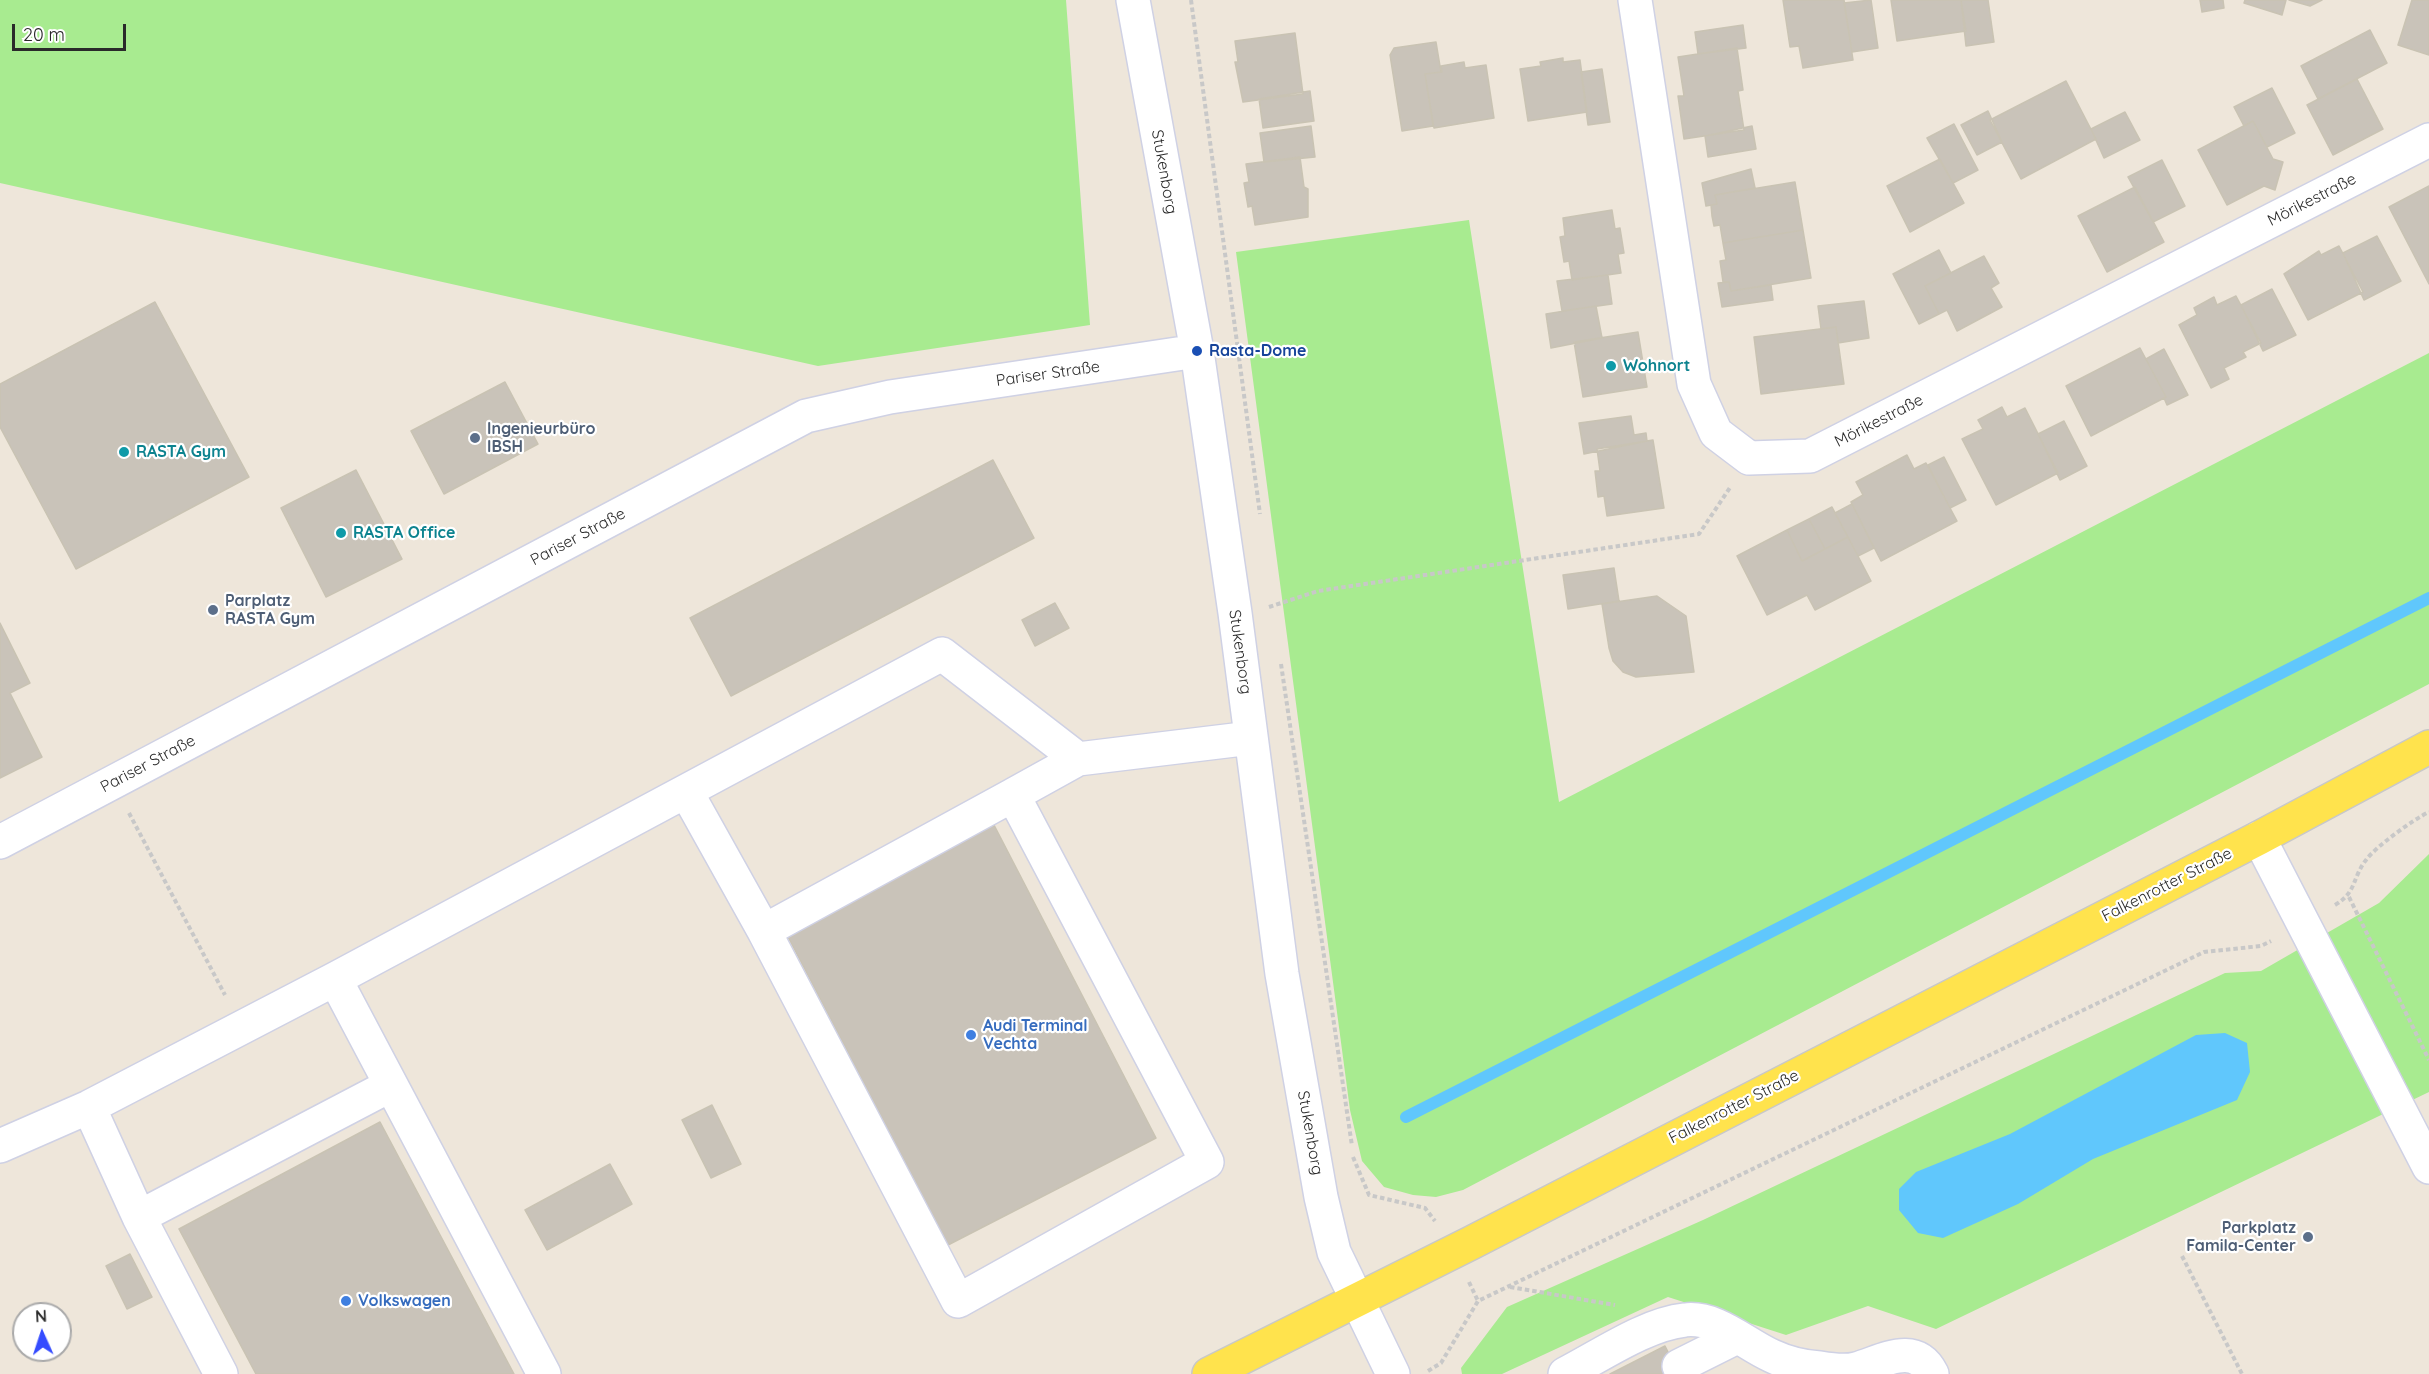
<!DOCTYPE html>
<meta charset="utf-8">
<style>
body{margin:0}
#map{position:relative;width:2429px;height:1374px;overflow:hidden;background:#eee6da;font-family:Quicksand,sans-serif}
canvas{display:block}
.north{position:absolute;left:12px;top:1302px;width:60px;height:60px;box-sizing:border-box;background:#fff;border:2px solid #aaa;border-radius:50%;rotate:357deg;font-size:16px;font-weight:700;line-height:24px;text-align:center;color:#2a2a2a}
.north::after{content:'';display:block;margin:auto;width:21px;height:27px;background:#354cff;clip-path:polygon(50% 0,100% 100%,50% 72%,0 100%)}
.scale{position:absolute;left:12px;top:24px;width:114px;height:27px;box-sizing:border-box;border:3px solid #2a2a2a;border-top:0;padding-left:8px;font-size:18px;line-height:21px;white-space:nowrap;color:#2a2a2a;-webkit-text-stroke:4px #fff;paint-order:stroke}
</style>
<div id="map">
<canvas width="2429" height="1374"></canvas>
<div class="north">N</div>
<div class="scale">20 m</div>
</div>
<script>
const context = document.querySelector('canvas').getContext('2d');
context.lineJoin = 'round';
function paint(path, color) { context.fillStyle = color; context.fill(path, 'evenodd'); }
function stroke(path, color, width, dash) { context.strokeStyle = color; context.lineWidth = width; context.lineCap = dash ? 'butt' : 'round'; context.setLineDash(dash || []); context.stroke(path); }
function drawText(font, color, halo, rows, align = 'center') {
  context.font = font + ' Quicksand,sans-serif'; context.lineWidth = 4.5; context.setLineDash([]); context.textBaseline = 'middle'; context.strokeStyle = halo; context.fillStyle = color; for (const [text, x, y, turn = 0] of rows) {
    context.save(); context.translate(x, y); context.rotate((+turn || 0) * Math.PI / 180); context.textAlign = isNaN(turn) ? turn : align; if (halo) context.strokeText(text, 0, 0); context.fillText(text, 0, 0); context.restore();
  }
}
paint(new Path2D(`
 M0,0H1066L1090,325L818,366L0,183Z
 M1469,220L1559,802L2429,353V684L1463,1190L1436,1197L1413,1195L1384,1187L1362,1161L1350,1110L1236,252Z
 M2429,854V1092L1936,1329L1868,1306L1786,1335L1668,1297L1502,1374H1462L1461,1368L1507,1307L1703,1220L2225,973L2261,971L2379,903Z`), '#a8eb90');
paint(new Path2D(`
 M2225,1033L2247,1043L2250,1072L2237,1100L2093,1159L2018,1204L1943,1238L1918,1233L1899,1210V1189L1916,1172L2010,1134L2196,1035Z`), '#60c7fc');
stroke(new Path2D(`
 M1406,1117L2429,598`), '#60c7fc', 12);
const building = new Path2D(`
 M1783,0H1844L1853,60L1803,68L1799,46L1790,47Z
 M1871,0L1878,48L1852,52L1844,3Z
 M1891,0H1961L1966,31L1897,41Z
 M1961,0H1988L1994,42L1966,46Z
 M2200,0H2223L2224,8L2202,12Z
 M2245,0H2286L2282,15L2244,3Z
 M2289,0H2322L2310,6Z
 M2412,0H2429V55L2398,45Z
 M1743,25L1746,48L1698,54L1695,32Z
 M2370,30L2387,63L2318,99L2301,66Z
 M1295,33L1303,94L1243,102L1235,62H1238L1235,41Z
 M1436,42L1441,72L1425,74L1433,126L1402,131L1390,55L1394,48Z
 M1737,48L1743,90L1738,91L1744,130L1684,139L1678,96H1684L1678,57Z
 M1563,58V62L1580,60L1587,112L1528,121L1520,69L1541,66L1540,62Z
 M1464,62L1465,68L1486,65L1494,118L1434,128L1425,74L1442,72L1441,66Z
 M1602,69L1610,122L1588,125L1581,72Z
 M2357,79L2383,129L2333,155L2307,105Z
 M2066,81L2096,139L2021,179L1990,120Z
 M2272,88L2295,133L2267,147L2253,121L2244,126L2234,107Z
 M1310,91L1314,121L1263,128L1259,99Z
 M1988,111L2002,142L1977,155L1961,125Z
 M2125,112L2140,140L2104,158L2091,129Z
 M2253,121L2273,159L2283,162L2275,190L2264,186L2227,205L2198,150Z
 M1954,124L1978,170L1953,183L1927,138Z
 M1311,126L1315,157L1264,162L1260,133Z
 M1752,126L1756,149L1708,157L1705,136Z
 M1300,157L1304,187L1308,189V217L1255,225L1252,206L1248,207L1244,183L1249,182L1246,164Z
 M1940,159L1964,203L1910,232L1887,186Z
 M2162,160L2185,206L2153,222L2128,177Z
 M1751,169L1755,188L1715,195L1717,204L1706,206L1702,183Z
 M1795,182L1803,230L1723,243L1720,225L1714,226L1712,216L1711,205L1717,204L1715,195Z
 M2429,186V284L2389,207Z
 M2135,187L2164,242L2107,272L2078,216Z
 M1612,210L1615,229L1620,228L1624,253L1618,254L1621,273L1572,280L1569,261L1564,262L1560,237L1565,236L1563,218Z
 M1803,230L1811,278L1731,291L1729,282H1723L1720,261L1726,260L1723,243Z
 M2377,236L2401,281L2364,300L2343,253Z
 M2339,246L2363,292L2308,320L2284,274L2319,251L2321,255Z
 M1939,250L1951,273L1925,286L1939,314L1919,324L1893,274Z
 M1984,256L1999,283L1991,288L2002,307L1957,331L1947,310L1939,314L1925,286Z
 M1608,275L1612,304L1562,311L1557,281Z
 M1729,282L1731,291L1771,285L1773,300L1722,307L1718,283Z
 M2272,289L2296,335L2263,351L2241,305Z
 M2236,296L2261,343L2243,352L2246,357L2224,368L2229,379L2211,388L2179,325L2197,315L2194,308L2214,297L2217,305Z
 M1864,301L1869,338L1838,343L1836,327L1821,329L1818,306Z
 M155,302L249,477L76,569L0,427V384Z
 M1596,306L1602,338L1551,348L1546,314Z
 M1836,327L1844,384L1761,394L1754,337Z
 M1638,332L1647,387L1583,397L1574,342Z
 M2140,348L2166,397L2091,436L2066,386Z
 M2164,349L2188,395L2167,405L2164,398L2166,397L2146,359Z
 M505,382L538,444L444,494L411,431Z
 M2002,407L2007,417L2025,408L2058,473L1996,505L1962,439L1983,429L1978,420Z
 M1631,416L1634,435L1646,433L1647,441L1584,454L1579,423Z
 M2064,421L2087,466L2060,480L2038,434Z
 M1653,440L1664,508L1607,516L1604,496L1598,497L1595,471H1600L1597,449Z
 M1907,455L1914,469L1926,463L1957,521L1881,561L1851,502L1863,495L1856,482Z
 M1944,457L1966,500L1950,508L1928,465Z
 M993,460L1034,538L731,696L690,618Z
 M356,470L402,559L326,597L281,508Z
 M1852,504L1874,548L1858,556L1835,513Z
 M1832,507L1848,537L1825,549L1809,519Z
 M1809,519L1825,549L1802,561L1787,530Z
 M1787,530L1802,561L1848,537L1871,581L1815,610L1807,595L1767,615L1737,556Z
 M1614,568L1619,601L1568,609L1563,575Z
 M1657,596L1686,616L1694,672L1636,677L1623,672L1613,661L1609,648L1602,604Z
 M1055,603L1069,628L1035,646L1022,620Z
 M0,623L30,683L10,693L42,757L0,778Z
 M994,825L1156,1138L948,1245L786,933Z
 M712,1105L741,1164L711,1178L682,1120Z
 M380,1122L514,1374H256L179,1229Z
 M610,1164L632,1204L547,1250L525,1210Z
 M130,1254L152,1297L127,1309L106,1266Z
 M1665,1346L1679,1374H1610Z`);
paint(building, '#c9c3b9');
stroke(building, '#c9c3b3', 1.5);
const minor = new Path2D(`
 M1133,0L1197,351L1235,613L1282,974L1321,1197L1334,1252L1393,1374
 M1635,0L1694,384L1716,433L1749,458L1810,456L2429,140
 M687,793L764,931L958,1301L1207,1162L1013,795L1078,759
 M2259,838L2429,1167
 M0,842L806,416L890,397L1197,351
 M764,931L1013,795
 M335,979L544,1374
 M89,1107L139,1217L221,1374
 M0,1146L89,1107L335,979L942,654L1078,759L1251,738
 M139,1217L391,1085
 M1679,1366L1737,1337
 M1565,1374C1600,1356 1646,1324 1685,1320C1716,1316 1745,1344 1772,1356C1787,1363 1804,1367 1820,1368C1832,1370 1844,1372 1856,1369C1882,1362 1915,1340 1932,1374`);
const major = new Path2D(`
 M1209,1374L1471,1243L2259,838L2429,747`);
stroke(minor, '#cfd1e4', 36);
stroke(major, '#c8c8c8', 36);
stroke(new Path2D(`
 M1191,0L1260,514
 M1269,607L1318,591L1699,534L1731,486
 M1281,664L1352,1146
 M129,813L225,995
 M2349,897L2429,1060
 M2335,905C2357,892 2352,878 2366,860C2375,847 2414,819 2429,812
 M1353,1157L1369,1195L1425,1208L1435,1221
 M2182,1256L2242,1374
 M1469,1282L1478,1301
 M1510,1287L1615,1305
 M1428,1371L1441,1363L1478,1301L2204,952L2261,946L2271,941`), '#c8c8c8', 4, [4.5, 3]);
stroke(minor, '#fff', 33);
stroke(major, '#ffe34d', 33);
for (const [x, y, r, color] of [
 [1197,351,6,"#1a4fb4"],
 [1611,366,6,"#0f9aa8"],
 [475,438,6,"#5c6f8a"],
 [124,452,6,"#0f9aa8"],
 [341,533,6,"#0f9aa8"],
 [213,610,6,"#5c6f8a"],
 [971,1035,6,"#3f7fe0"],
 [2308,1237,6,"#5c6f8a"],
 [346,1301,6,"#3f7fe0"]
]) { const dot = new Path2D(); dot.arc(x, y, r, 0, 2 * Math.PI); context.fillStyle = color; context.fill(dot); stroke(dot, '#fff', 2); }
drawText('16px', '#2a2a2a', '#fff', [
 ["Stukenborg",1164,172,80],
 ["Mörikestraße",2312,200,-27],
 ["Pariser Straße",1048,374,-8],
 ["Mörikestraße",1879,421,-27],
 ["Pariser Straße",578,537,-28],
 ["Stukenborg",1240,652,82],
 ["Pariser Straße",148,764,-28],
 ["Falkenrotter Straße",2167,885,-27],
 ["Falkenrotter Straße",1734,1107,-27],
 ["Stukenborg",1310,1133,80]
]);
drawText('bold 16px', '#164399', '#fff', [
 ["Rasta-Dome",1209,351]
], 'left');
drawText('bold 16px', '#0d838f', '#fff', [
 ["Wohnort",1623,366],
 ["RASTA Gym",136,452],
 ["RASTA Office",353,533]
], 'left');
drawText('bold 16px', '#4e5e75', '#fff', [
 ["Ingenieurbüro",487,429],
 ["IBSH",487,447],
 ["Parplatz",225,601],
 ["RASTA Gym",225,619],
 ["Parkplatz",2296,1228,"right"],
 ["Famila-Center",2296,1246,"right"]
], 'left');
drawText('bold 16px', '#366cbe', '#fff', [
 ["Audi Terminal",983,1026],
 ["Vechta",983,1044],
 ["Volkswagen",358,1301]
], 'left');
</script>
